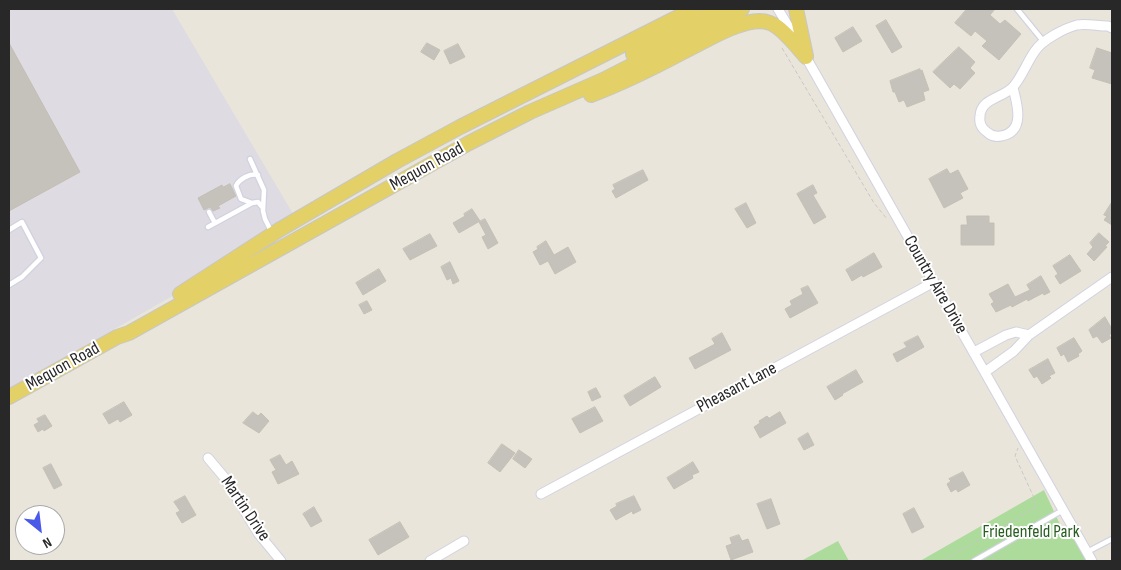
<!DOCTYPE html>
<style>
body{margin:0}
#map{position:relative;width:1121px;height:570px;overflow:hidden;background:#e9e5db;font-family:"Sofia Sans Condensed",sans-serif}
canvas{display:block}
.frame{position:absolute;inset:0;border:10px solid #282828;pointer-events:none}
.north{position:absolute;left:15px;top:505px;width:50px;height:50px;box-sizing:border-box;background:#fff;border:1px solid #a9a9a9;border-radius:50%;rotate:151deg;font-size:14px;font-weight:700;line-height:20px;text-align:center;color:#282828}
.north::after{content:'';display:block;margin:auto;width:18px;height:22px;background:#4959e8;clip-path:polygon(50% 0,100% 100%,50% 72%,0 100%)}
</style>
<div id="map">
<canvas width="1121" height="570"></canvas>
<div class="frame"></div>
<div class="north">N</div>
</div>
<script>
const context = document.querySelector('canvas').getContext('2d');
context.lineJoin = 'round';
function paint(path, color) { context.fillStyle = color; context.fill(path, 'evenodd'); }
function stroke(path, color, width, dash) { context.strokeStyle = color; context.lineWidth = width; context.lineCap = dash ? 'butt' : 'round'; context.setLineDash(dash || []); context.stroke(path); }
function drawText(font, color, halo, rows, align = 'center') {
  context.font = font + ' "Sofia Sans Condensed",sans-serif'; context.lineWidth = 4; context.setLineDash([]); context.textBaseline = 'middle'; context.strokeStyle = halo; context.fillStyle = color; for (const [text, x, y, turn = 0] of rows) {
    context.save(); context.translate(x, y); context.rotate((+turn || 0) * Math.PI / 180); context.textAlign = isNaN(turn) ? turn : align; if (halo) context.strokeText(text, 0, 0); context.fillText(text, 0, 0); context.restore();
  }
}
paint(new Path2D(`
 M9,9H172L299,224L9,389Z`), '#dedbe2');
paint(new Path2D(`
 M1044,490L1063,531L1075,541L1087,561H920Z
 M838,541L849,561H801Z`), '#acdb9c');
const building = new Path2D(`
 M967,9H995L990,15L1000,24L1005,20L1021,34L999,60L982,46L987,41L975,31L971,36L955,23Z
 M886,20L902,47L892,53L876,26Z
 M853,27L862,41L843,52L835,38Z
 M9,43L80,172L9,211Z
 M427,43L440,50L434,60L421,52Z
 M458,44L465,57L450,64L444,51Z
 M959,47L975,62L970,68L975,73L960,89L954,84L950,88L933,72Z
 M1097,48L1112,53V84L1092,78L1095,70L1090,68Z
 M920,69V71L922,70L929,90L923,92L925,100L907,107L904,100L899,102L895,92H893L890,81Z
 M947,169L950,174L958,170L968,189L960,193L963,198L944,208L929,179Z
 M643,170L648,180L616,198L612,191L615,189L613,185Z
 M230,184L236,196L218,206L220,208L213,211L210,207L204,210L198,198L222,185L223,187Z
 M813,185L817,193L813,195L826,217L814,224L797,194Z
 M1112,202V225L1104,220L1107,216L1104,215Z
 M746,203L756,223L747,228L735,209Z
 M472,209L480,221L459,233L453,223L465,216L464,214Z
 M967,216H989V223H994V245H961V225H967Z
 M485,219L498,243L488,249L482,237L486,235L479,222Z
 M1099,233L1109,242L1105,246L1107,247L1094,261L1087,254L1093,247L1090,243Z
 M430,234L437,246L410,260L403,249Z
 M546,241L554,255L568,247L576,262L555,274L548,261L540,265L533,252L538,249L537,247Z
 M874,253L882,267L863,277L862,275L852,281L846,270Z
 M1070,255L1081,271L1060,284L1055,276L1058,274L1053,266Z
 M450,262L459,281L453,284L451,278L447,280L441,267Z
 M379,269L386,281L363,295L356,283Z
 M1041,276L1050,292L1044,295L1043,293L1028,301L1027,299L1012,307L1011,305L996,312L991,304L994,302L989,294L1008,284L1015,297L1030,290L1027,285Z
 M808,286L818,303L790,318L785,309L792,305L790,301L803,294L801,289Z
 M367,301L372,310L364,314L359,305Z
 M1105,317L1112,329V333L1109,335L1111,338L1102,343L1097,336L1093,338L1089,330Z
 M722,333L731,350L695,369L689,358L715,344L712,339Z
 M918,336L924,347L897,362L893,354L907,347L904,343Z
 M1074,338L1082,351L1078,354L1079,356L1068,362L1064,354L1061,356L1057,348Z
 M1048,359L1055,373L1049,376L1051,378L1042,384L1037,376L1034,378L1029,370Z
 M856,370L863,382L842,394L843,395L835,400L827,387Z
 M655,377L661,387L630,406L624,396Z
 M596,388L601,397L592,401L588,392Z
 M124,402L132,415L120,422L118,419L109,424L103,414Z
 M595,407L603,421L580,433L572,419Z
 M253,412L258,416L261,413L269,421L259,433L243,423Z
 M780,412L786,423L760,438L754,427L760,423L759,421L767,416L769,418Z
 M45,415L52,426L44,431L43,429L38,432L34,425L39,422L37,419Z
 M808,433L814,445L804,450L798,439Z
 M502,444L515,453L500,472L488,463Z
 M519,450L532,459L525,468L513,459Z
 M280,455L286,465L292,461L299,474L278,484L272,472L276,470L270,460Z
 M693,462L699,472L692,475L693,478L674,489L667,478Z
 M51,464L62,485L54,489L43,468Z
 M963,472L970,485L958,492L956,489L951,492L947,484L951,481L949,479Z
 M185,496L196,515L182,523L176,513L180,511L174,502Z
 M634,496L641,510L633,514L632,511L616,520L610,510L617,506L616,504Z
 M771,499L780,524L767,529L757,504Z
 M314,507L322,521L311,527L303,514Z
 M914,508L924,527L912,533L903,514Z
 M400,522L409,537L378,555L369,540Z
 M739,535L742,541L748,539L753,552L731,560L726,546L732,544L730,538Z`);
paint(building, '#c5c1bb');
stroke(building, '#c4c0b5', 1);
const service = new Path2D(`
 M1017,9L1044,42
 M250,159L264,190L263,211L265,219L272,233
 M252,203L241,199L236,186C239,179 250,173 258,175
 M209,212L215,223
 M208,227L252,203L258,202L263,208
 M9,230L22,222L41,258L22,277L9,285
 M1087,552L1112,539
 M974,561L1063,510`);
const minor = new Path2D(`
 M778,9L796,39
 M803,52L1092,561
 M1013,88C1017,103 1026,132 1001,136C996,137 991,136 987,132C981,128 979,122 980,116C981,98 1003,98 1013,87C1022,77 1027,62 1035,51C1042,40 1065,28 1077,25C1086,23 1098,26 1108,26L1112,28
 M974,352L1006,335L1016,332L1029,335
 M985,372L1014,351L1029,335L1112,277
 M208,458L224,477L258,533L281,561
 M541,494L934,282
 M430,561L464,541`);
const primary = new Path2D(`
 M796,9L806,56
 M633,54L720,9
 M591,95C623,83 655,67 685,51C702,43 719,32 737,26C748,22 759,19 770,23C782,27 797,47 806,57
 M180,294L279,230L397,161L460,127L694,9
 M9,397L117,337L129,333L469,143L530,112L603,80L742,9`);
stroke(service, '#d1d2e0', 7);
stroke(minor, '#d1d2e0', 11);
stroke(primary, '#c7c7c7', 16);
stroke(new Path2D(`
 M782,48L874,203L887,219
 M992,557L994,561
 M942,561L1035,508V500L1015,456L1018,448`), '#c7c7c7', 1, [4, 2.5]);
stroke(service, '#fff', 4.5);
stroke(minor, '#fff', 9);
stroke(primary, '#e3d067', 14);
drawText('18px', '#282828', '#fff', [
 ["Mequon Road",427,167,-29],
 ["Country Aire Drive",935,285,60],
 ["Mequon Road",63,367,-29],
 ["Pheasant Lane",737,388,-28],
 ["Martin Drive",245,509,56]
]);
drawText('18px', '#275e20', '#fff', [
 ["Friedenfeld Park",1031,532]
]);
</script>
